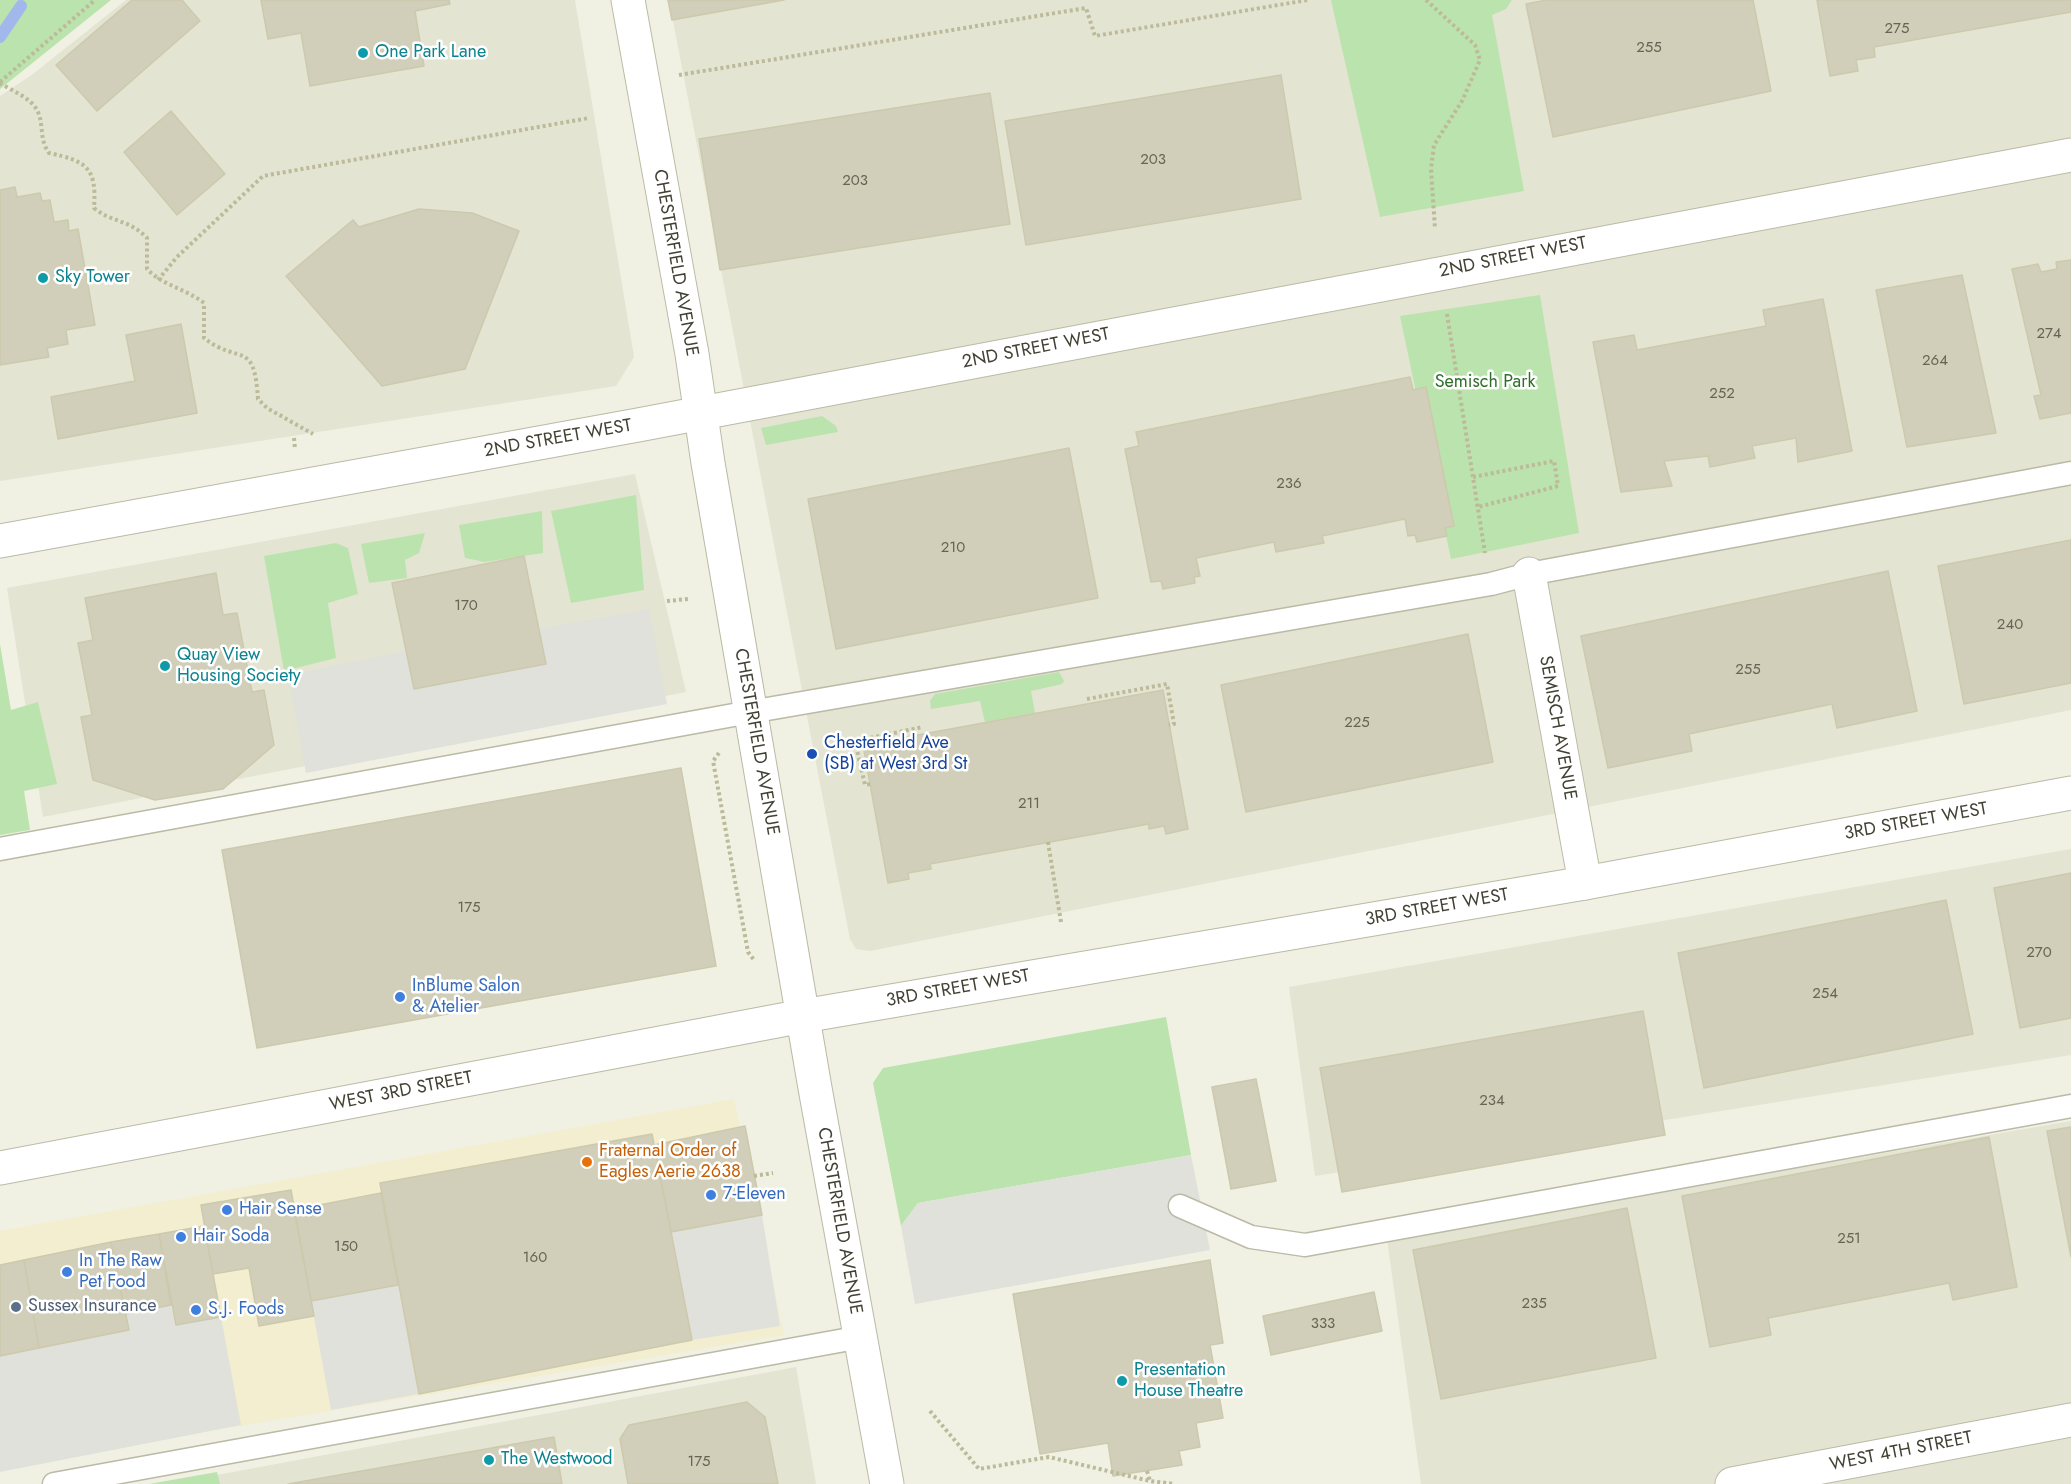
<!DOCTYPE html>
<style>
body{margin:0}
canvas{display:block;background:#f0f0e3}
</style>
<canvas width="2071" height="1484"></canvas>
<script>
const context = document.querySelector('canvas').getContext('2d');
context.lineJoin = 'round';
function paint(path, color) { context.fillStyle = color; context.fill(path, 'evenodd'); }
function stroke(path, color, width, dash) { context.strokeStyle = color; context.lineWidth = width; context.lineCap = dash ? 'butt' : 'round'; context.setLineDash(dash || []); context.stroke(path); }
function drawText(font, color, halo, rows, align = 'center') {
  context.font = font + ' Jost,sans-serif'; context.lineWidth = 5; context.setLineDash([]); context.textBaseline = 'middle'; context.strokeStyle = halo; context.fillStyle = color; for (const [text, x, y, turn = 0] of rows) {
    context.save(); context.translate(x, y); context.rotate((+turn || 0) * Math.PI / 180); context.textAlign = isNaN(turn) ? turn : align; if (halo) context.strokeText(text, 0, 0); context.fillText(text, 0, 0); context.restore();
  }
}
paint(new Path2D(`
 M126,0H575L634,357L616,386L0,481V96L33,74Z
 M669,0H2071V710L870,951L856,949L850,939Z
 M635,474L686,692L43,817L7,588Z
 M2071,849V1055L1315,1176L1289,987Z
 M2071,1121V1484H1421L1387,1239Z
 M796,1367L816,1484H169Z`), '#e4e4d2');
paint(new Path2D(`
 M734,1099L784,1335L0,1466V1231Z`), '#f2eecf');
paint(new Path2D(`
 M0,0H111L0,89Z
 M1331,0H1512L1506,9L1492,15L1524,191L1380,217Z
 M1540,295L1579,533L1451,559L1400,316Z
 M822,416L836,426L838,432L766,445L761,428Z
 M636,495L644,590L571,603L551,511Z
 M542,511L543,553L485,562L465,558L459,525Z
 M425,533L419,553L405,560L407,578L369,583L361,544Z
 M336,543L348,548L358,594L328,603L336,658L284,671L264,556Z
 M0,644L11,710L38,702L57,784L24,791L30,830L0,835Z
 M1059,672L1064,681L1062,684L1031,691L1035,713L985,722L980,701L931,709L930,701L935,694Z
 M1166,1017L1191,1155L918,1203L901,1226L873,1083L883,1068Z
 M217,1472L220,1484H149Z`), '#bbe3ae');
paint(new Path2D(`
 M649,609L667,704L306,773L288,675L406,651L414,689L546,664L539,629Z
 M1191,1155L1210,1250L915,1304L901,1226L918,1203Z
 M762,1215L780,1326L692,1340L671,1232Z
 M398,1285L419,1394L331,1410L311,1301Z
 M171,1305L176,1325L221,1317L241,1425L0,1472V1356L128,1330L125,1314Z`), '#e1e1dc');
stroke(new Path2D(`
 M0,37L21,6`), '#a2b7eb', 12);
const building = new Path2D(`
 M132,0H182L200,21L97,111L56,65Z
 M261,0H449L450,4L415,11L424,66L310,86L301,33L268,39Z
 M668,0H784L672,20Z
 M1547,0H1753L1771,91L1553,137L1526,4Z
 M1817,0H2071V12L1874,47L1875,57L1856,60L1858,71L1830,76Z
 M1281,75L1301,199L1026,245L1005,121Z
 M990,93L1010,224L720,270L699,139Z
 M171,111L225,174L177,215L124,152Z
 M15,187L17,197L40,193L42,201L50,200L54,222L68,220L69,231L78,229L95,325L66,330L68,344L47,348L49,357L0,365V190Z
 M419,209L472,213L519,231L465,369L382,386L286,276L353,220L359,227Z
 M2071,260V413L2040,419L2034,396L2041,395L2012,269L2038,264L2041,272L2057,269L2056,262Z
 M1962,275L1996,433L1907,447L1876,290Z
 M1823,299L1852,451L1798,462L1796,438L1752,446L1755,458L1710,467L1708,456L1664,461L1672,486L1621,492L1593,342L1634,335L1637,350L1766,326L1763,310Z
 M181,324L197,413L58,439L51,397L135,381L126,335Z
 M1410,377L1413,390L1426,387L1454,526L1445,528L1447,536L1417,542L1415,535L1408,536L1405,519L1322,536L1324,543L1276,552L1274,542L1196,558L1200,576L1194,577L1195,583L1163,589L1161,581L1151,582L1125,449L1139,446L1136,432Z
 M1069,448L1098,598L836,649L808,499Z
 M2071,540V683L1964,704L1938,566Z
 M524,556L546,664L414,689L392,583Z
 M1888,571L1917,711L1837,728L1832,704L1689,734L1692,751L1608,768L1581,636Z
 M216,573L223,615L237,613L252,692L264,690L274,745L223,789L155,800L93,780L81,717L92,715L78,643L93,640L85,598Z
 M1468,634L1493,762L1246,812L1221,685Z
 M1163,690L1188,829L1166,834L1164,826L1149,829V824L930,864L931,869L908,873L909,879L888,883L863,745Z
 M681,768L716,966L257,1048L222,850Z
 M2071,873V1018L2020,1028L1994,888Z
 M1946,900L1973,1034L1704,1088L1678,953Z
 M1643,1011L1665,1135L1342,1192L1320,1068Z
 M1256,1079L1276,1181L1231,1189L1212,1087Z
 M745,1126L762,1215L671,1232L654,1145Z
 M2071,1127V1257L2047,1131Z
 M652,1134L692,1340L419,1394L380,1183Z
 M1989,1137L2017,1287L1953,1300L1949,1283L1768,1318L1771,1335L1710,1347L1682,1196Z
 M291,1190L314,1316L259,1326L249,1268L213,1274L201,1205Z
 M381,1193L398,1285L311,1301L294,1210Z
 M1627,1208L1656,1358L1441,1399L1413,1250Z
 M204,1226L221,1317L176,1325L159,1234Z
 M159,1234L171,1305L125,1314L111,1242Z
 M111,1242L129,1330L39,1348L24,1260Z
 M24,1260L39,1348L0,1356V1265Z
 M1210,1260L1223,1343L1210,1345L1223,1418L1196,1423L1200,1447L1179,1451L1182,1465L1113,1476L1108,1443L1040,1454L1013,1294Z
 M1374,1292L1382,1331L1271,1355L1263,1316Z
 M747,1402L765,1417L778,1484H628L620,1439L629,1425Z
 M554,1437L562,1484H288Z`);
paint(building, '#d1cfb9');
stroke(building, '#ccc9ad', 1.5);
const service = new Path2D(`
 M0,849L750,712L1491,584L1529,574L2071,473
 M1180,1206L1251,1237L1305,1245L2071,1106
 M54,1484L861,1337`);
const minor = new Path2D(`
 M0,541L638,425L2071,155
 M1529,574L1585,883
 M1732,1484L2071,1420`);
const tertiary = new Path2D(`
 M628,0L692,354L708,463L815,1088L887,1484
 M0,1168L803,1016L1585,883L2071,793`);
stroke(service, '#bbbaa7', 25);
stroke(minor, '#bbbaa7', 35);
stroke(tertiary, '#bbbaa7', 35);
stroke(new Path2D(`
 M1426,0L1475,45L1480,60L1462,101L1434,145L1431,169L1435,229
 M679,75L1086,8L1095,36L1308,0
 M0,82L95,0
 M0,83C12,91 32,98 38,112C44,126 39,139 49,153C86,161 97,167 94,208C112,223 129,219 147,238V269C162,285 186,289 204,303V338C240,366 254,338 258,399L267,408L313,434
 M158,280L177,257L263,176L589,118
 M1447,314L1485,553
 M294,438L295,449
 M1473,477L1554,461L1558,486L1478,507
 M667,601L688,599
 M1087,699L1167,684L1174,724L1169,725
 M719,753L713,761L748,952L754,960
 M870,784L865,785L855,741L923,727
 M1048,842L1061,922
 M754,1176L773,1173
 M930,1411L979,1469L1049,1457L1150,1481L1175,1484
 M1147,1471L1150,1481`), '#bcba99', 4, [3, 3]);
stroke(service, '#fff', 22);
stroke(minor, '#fff', 33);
stroke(tertiary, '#fff', 33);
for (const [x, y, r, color] of [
 [363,53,6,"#0f9aa8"],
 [43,278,6,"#0f9aa8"],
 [165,666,6,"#0f9aa8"],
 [812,754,6,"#1a4fb4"],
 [400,997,6,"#3f7fe0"],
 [587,1162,6,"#e8710a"],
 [711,1195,6,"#3f7fe0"],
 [227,1210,6,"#3f7fe0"],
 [181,1237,6,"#3f7fe0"],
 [67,1272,6,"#3f7fe0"],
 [16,1307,6,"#5c6f8a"],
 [196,1310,6,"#3f7fe0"],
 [1122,1381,6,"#0f9aa8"],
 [489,1460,6,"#0f9aa8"]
]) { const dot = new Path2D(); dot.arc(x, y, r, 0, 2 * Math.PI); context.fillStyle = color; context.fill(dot); stroke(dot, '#fff', 2); }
drawText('15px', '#666455', null, [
 ["275",1897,29],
 ["255",1649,48],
 ["203",1153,160],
 ["203",855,181],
 ["274",2049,334],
 ["264",1935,361],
 ["252",1722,394],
 ["236",1289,484],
 ["210",953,548],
 ["170",466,606],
 ["240",2010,625],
 ["255",1748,670],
 ["225",1357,723],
 ["211",1029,804],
 ["175",469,908],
 ["270",2039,953],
 ["254",1825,994],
 ["234",1492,1101],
 ["251",1849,1239],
 ["150",346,1247],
 ["160",535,1258],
 ["235",1534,1304],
 ["333",1323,1324],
 ["175",699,1462]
]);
drawText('18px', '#0d838f', '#fff', [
 ["One Park Lane",375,53],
 ["Sky Tower",55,278],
 ["Quay View",177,656],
 ["Housing Society",177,677],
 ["Presentation",1134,1371],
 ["House Theatre",1134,1392],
 ["The Westwood",501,1460]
], 'left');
drawText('18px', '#424134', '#fff', [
 ["2ND STREET WEST",1513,258,-11],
 ["CHESTERFIELD AVENUE",675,263,80],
 ["2ND STREET WEST",1036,349,-11],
 ["2ND STREET WEST",558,439,-10],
 ["SEMISCH AVENUE",1557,728,80],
 ["CHESTERFIELD AVENUE",756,742,80],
 ["3RD STREET WEST",1916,822,-10],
 ["3RD STREET WEST",1437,908,-10],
 ["3RD STREET WEST",958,989,-10],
 ["WEST 3RD STREET",401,1092,-11],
 ["CHESTERFIELD AVENUE",839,1221,80],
 ["WEST 4TH STREET",1901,1452,-11]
]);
drawText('18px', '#306f2b', '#fff', [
 ["Semisch Park",1485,383]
]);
drawText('18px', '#164399', '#fff', [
 ["Chesterfield Ave",824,744],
 ["(SB) at West 3rd St",824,765]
], 'left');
drawText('18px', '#366cbe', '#fff', [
 ["InBlume Salon",412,987],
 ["& Atelier",412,1008],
 ["7-Eleven",723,1195],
 ["Hair Sense",239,1210],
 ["Hair Soda",193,1237],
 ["In The Raw",79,1262],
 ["Pet Food",79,1283],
 ["S.J. Foods",208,1310]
], 'left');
drawText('18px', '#c56008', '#fff', [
 ["Fraternal Order of",599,1152],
 ["Eagles Aerie 2638",599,1173]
], 'left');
drawText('18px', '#4e5e75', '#fff', [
 ["Sussex Insurance",28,1307]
], 'left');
</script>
